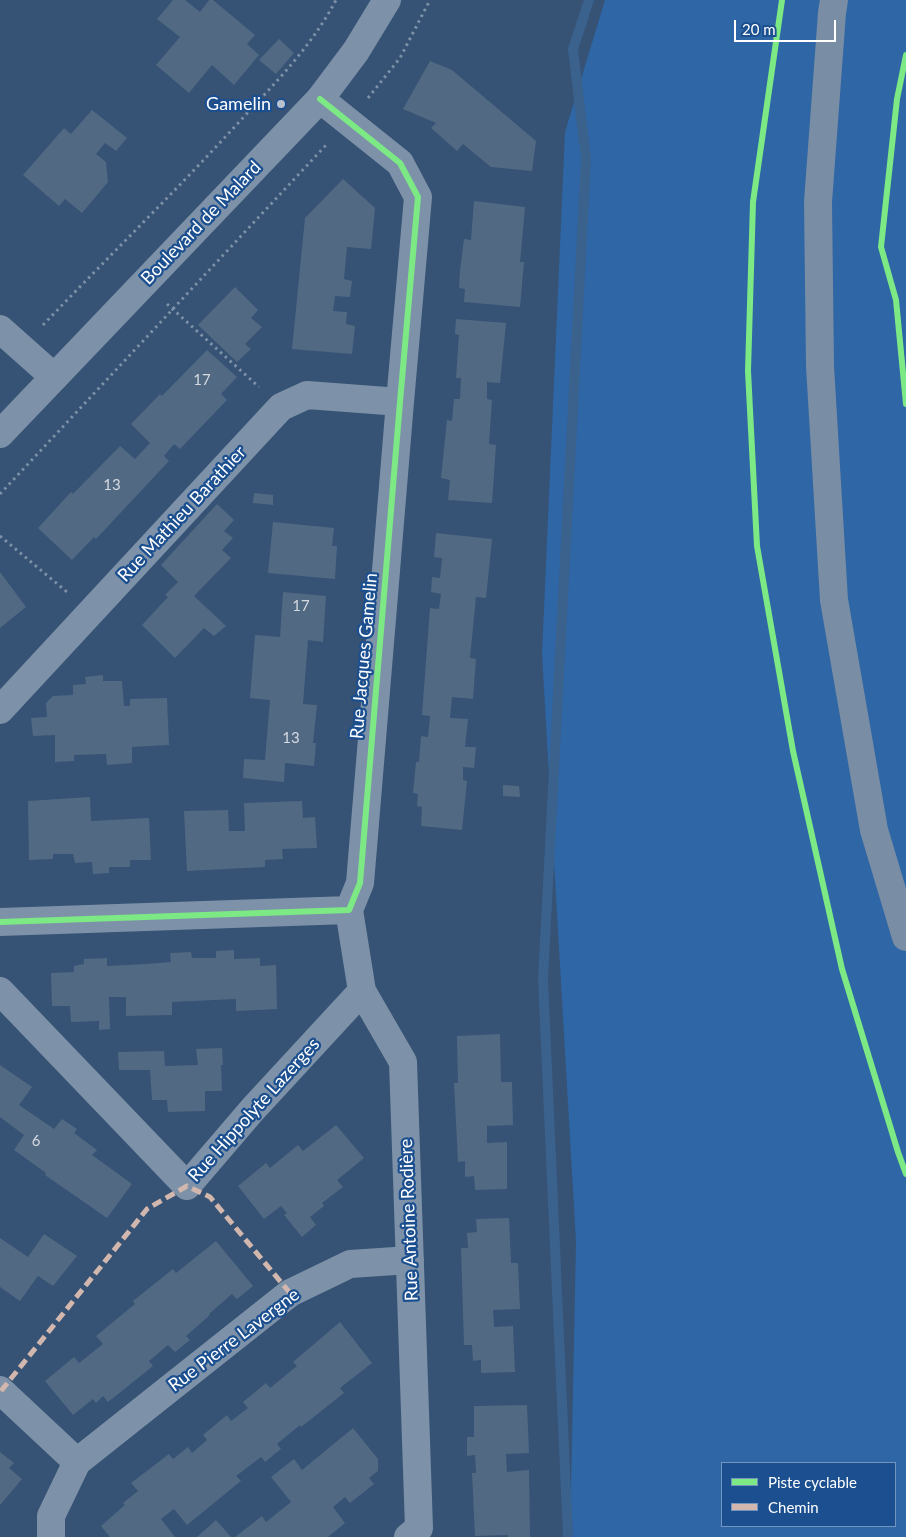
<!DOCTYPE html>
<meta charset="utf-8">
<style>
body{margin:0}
#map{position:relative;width:906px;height:1537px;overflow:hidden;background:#365274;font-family:Lato,sans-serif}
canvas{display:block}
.legend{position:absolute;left:721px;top:1462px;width:175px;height:65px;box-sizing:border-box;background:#1b4f8f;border:1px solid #7695bc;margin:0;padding:6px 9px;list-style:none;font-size:15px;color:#fff}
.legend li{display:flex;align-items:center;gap:10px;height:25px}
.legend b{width:25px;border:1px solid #7695bc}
.scale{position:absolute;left:734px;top:20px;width:102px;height:22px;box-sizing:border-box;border:2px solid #fff;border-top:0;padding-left:6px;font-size:15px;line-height:18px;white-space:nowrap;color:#fff;-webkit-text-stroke:4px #1b4f8f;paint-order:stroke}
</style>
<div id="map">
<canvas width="906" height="1537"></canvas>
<ul class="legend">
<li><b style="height:6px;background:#7ce984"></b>Piste cyclable</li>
<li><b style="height:6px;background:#d1b7ad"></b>Chemin</li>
</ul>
<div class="scale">20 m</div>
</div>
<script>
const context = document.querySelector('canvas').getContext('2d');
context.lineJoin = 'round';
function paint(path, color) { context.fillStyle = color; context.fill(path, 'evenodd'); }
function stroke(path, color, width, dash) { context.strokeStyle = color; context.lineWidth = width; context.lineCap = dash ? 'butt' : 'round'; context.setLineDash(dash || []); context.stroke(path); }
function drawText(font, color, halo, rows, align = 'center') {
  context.font = font + ' Lato,sans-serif'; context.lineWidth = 4.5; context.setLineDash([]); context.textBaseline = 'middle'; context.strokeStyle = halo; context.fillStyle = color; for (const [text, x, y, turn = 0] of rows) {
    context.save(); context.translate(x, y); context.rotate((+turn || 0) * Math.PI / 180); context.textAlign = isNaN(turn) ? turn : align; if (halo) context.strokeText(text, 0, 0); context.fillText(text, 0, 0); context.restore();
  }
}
paint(new Path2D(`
 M605,0H906V1537H570L576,1242L542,654L565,132ZM722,1463H895V1526H722Z`), '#2f66a5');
stroke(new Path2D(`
 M568,1537L543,979L586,159L573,49L589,0`), '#3b618d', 10);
paint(new Path2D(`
 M173,0H185L200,12L209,0H213L255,35L247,44L259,55L234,85L212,65L189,93L156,65L180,37L157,19Z
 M279,39L294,53L276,74L259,60Z
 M430,61L452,70L536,141L532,171L491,167L463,144L457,151L431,128L436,123L403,109Z
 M92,110L127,138L116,151L105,143L96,154L106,162L108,182L82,213L65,199L59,206L23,175L64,128L71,134Z
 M343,179L375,208L371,249L347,247L344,279L352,281L350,297L335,296L333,311L347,312L346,324L355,326L352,354L292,349L305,218Z
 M474,201L525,207L520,262H524L520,307L464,302L465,289L459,288L460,271L464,239L471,240Z
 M235,287L258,310L251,318L262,327L245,344L251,349L237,362L198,325Z
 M456,319L506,323L500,383L487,382V399L492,400L489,444L496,445L492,503L448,500L450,480L441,478L447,420L452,421L454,399H460L461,378H456L459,335L455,334Z
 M207,350L237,377L221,394L227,400L180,449L174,444L164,456L169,461L96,539L94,537L72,560L38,528L71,492L73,494L120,446L135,459L150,443L131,424L160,394L162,396Z
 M254,493L273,495V505L253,503Z
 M217,504L234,520L224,531L233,538L222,550L231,558L194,596L226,626L214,636L204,628L175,658L142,625L168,597L165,595L178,582L161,565Z
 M273,522L334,528L332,546H337L335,579L268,573Z
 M436,533L492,539L486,598L476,597L470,658L476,659L473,699L452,697L450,718L468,719L465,747H476L474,768L463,767V780L467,781L462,830L421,826L422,807L417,806L418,794L413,793L416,762H419L421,736L428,737L430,716L422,715L430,608L439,609L441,594L431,592L432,577L440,578L442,558L434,557Z
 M0,572L26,607L0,628Z
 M283,592L326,596L323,642L308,640L303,704L317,705L313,743H316L314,766L285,763L284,782L243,778L244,759L265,760L270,700L250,698L255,635L280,637Z
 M103,675V681H122L124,706H130V699L167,698L169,745L132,747V763L107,765L106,754L74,755V761L55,762V735L33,736L31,718L47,717L46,703L53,696L73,695V685L86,684L85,677Z
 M503,785L519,786L520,797L503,796Z
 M90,797L91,821L149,818L151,860H130V867H109V873L93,874L92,862L75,863L73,854H53V859L29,860L28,801Z
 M302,801L303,818L315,817L317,848L282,849L283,859L265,860V867L187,871L184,811L228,810L229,831H245L244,803Z
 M234,950V959L260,958V966L276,965L277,1009L236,1011V999L172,1002V1015L126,1016V997H109L110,1029L99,1030V1021L71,1022L70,1006H52L51,973L74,972V966L84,964V959L107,958V966L146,964L171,962L170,953L191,952L192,958H216V951Z
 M500,1034L501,1082H512L513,1125L487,1126V1143L507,1142V1189L475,1190L474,1176L465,1177V1161L458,1162L454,1083H458L457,1036Z
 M222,1048L223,1065H221L222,1091H205V1111L168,1112L167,1100H152L150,1070H119L118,1052L164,1051L165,1066L198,1065L196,1049Z
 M0,1065L32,1087L19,1105L54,1129L62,1119L77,1129L74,1133L97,1150L92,1155L132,1184L107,1218L45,1175L46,1173L14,1150L24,1135L0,1117Z
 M336,1125L364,1158L337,1180L343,1187L322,1203L324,1206L310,1217L316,1225L302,1237L284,1215L287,1213L281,1206L264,1219L238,1186L266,1163L270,1168L298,1145L303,1151Z
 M509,1218L511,1263H518L520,1309L493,1310L494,1327L513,1326L515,1372L481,1373V1360L473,1361L472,1345H464L461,1248H468L467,1233L477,1232L476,1219Z
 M44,1234L77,1256L53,1286L38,1276L20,1301L0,1287V1238L28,1257Z
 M216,1241L253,1286L237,1299L232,1294L209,1314L210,1315L186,1336L190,1340L175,1352L168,1345L149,1361L153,1366L108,1402L103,1396L96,1403L93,1399L73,1415L45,1381L74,1357L79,1363L103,1344L96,1336L135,1304L133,1301L173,1269L176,1273Z
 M340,1322L372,1363L340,1388L344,1393L301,1427L300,1425L277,1444L281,1449L265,1462L261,1457L236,1476L241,1481L187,1525L174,1509L161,1519L175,1537H110L101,1526L125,1505L123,1503L138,1491L131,1483L169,1454L173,1459L188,1447L192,1453L207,1440L203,1435L227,1415L231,1421L248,1408L243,1402L266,1383L270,1388L297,1366L293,1362Z
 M527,1405L529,1453L506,1454L507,1472L529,1470L530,1537H508V1535L475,1536L472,1473H476L475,1455L467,1456V1437H474V1406Z
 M353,1428L378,1459V1471L369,1478L374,1484L350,1503L345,1497L333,1507L345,1523L328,1537H235L262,1516L266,1522L291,1502L271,1477L294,1459L302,1470Z
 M0,1452L14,1463L9,1468L22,1479L0,1505Z
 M216,1520L231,1537H197Z`), '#526984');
stroke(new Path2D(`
 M368,98L400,58L430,0
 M167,304L259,387
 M43,325C108,257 176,191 240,121C275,83 312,46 336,0
 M0,494L327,144
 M0,536L67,592`), '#7d92a8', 3, [2.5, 4]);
stroke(new Path2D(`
 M0,329L54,377
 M0,710L281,407L307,395L400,402
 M349,910L362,991L403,1062L419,1528L408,1537
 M0,922L349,910L360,883L400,402L418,197L400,163L320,99
 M0,991L187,1186L253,1109L362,991
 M0,1390L77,1462L51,1516V1537
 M77,1462L290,1293L350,1264L410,1260`), '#7d92a8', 28);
stroke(new Path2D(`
 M0,434L320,99L356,51L387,0`), '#7d92a8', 28);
stroke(new Path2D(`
 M834,0L832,13L818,202L820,366L834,600L874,830L906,937`), '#798da4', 28);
stroke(new Path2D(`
 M1,1391L147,1209L187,1186L210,1197L290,1293`), '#d1b7ad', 5, [10, 5]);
stroke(new Path2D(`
 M782,0L753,202L748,371L757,546L793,751L842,969L898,1152L906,1174
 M906,55L897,99L881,247L896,300L906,404
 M0,922L349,910L360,883L400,402L418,197L400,163L320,99`), '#7ce984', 6);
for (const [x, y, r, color] of [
 [281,104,5,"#b9c2ce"]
]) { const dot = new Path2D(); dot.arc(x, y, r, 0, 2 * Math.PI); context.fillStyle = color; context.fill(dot); stroke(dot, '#1b4f8f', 2); }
drawText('15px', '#d4dae0', null, [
 ["17",202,380],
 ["13",112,485],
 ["17",301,606],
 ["13",291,738],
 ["6",36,1141]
]);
drawText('18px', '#fff', '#1b4f8f', [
 ["Gamelin",271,104]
], 'right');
drawText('18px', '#fff', '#1b4f8f', [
 ["Boulevard de Malard",201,223,-46],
 ["Rue Mathieu Barathier",182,514,-47],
 ["Rue Jacques Gamelin",364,656,-85],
 ["Rue Hippolyte Lazerges",254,1110,-48],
 ["Rue Antoine Rodière",409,1220,-92],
 ["Rue Pierre Lavergne",234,1340,-37]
]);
</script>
